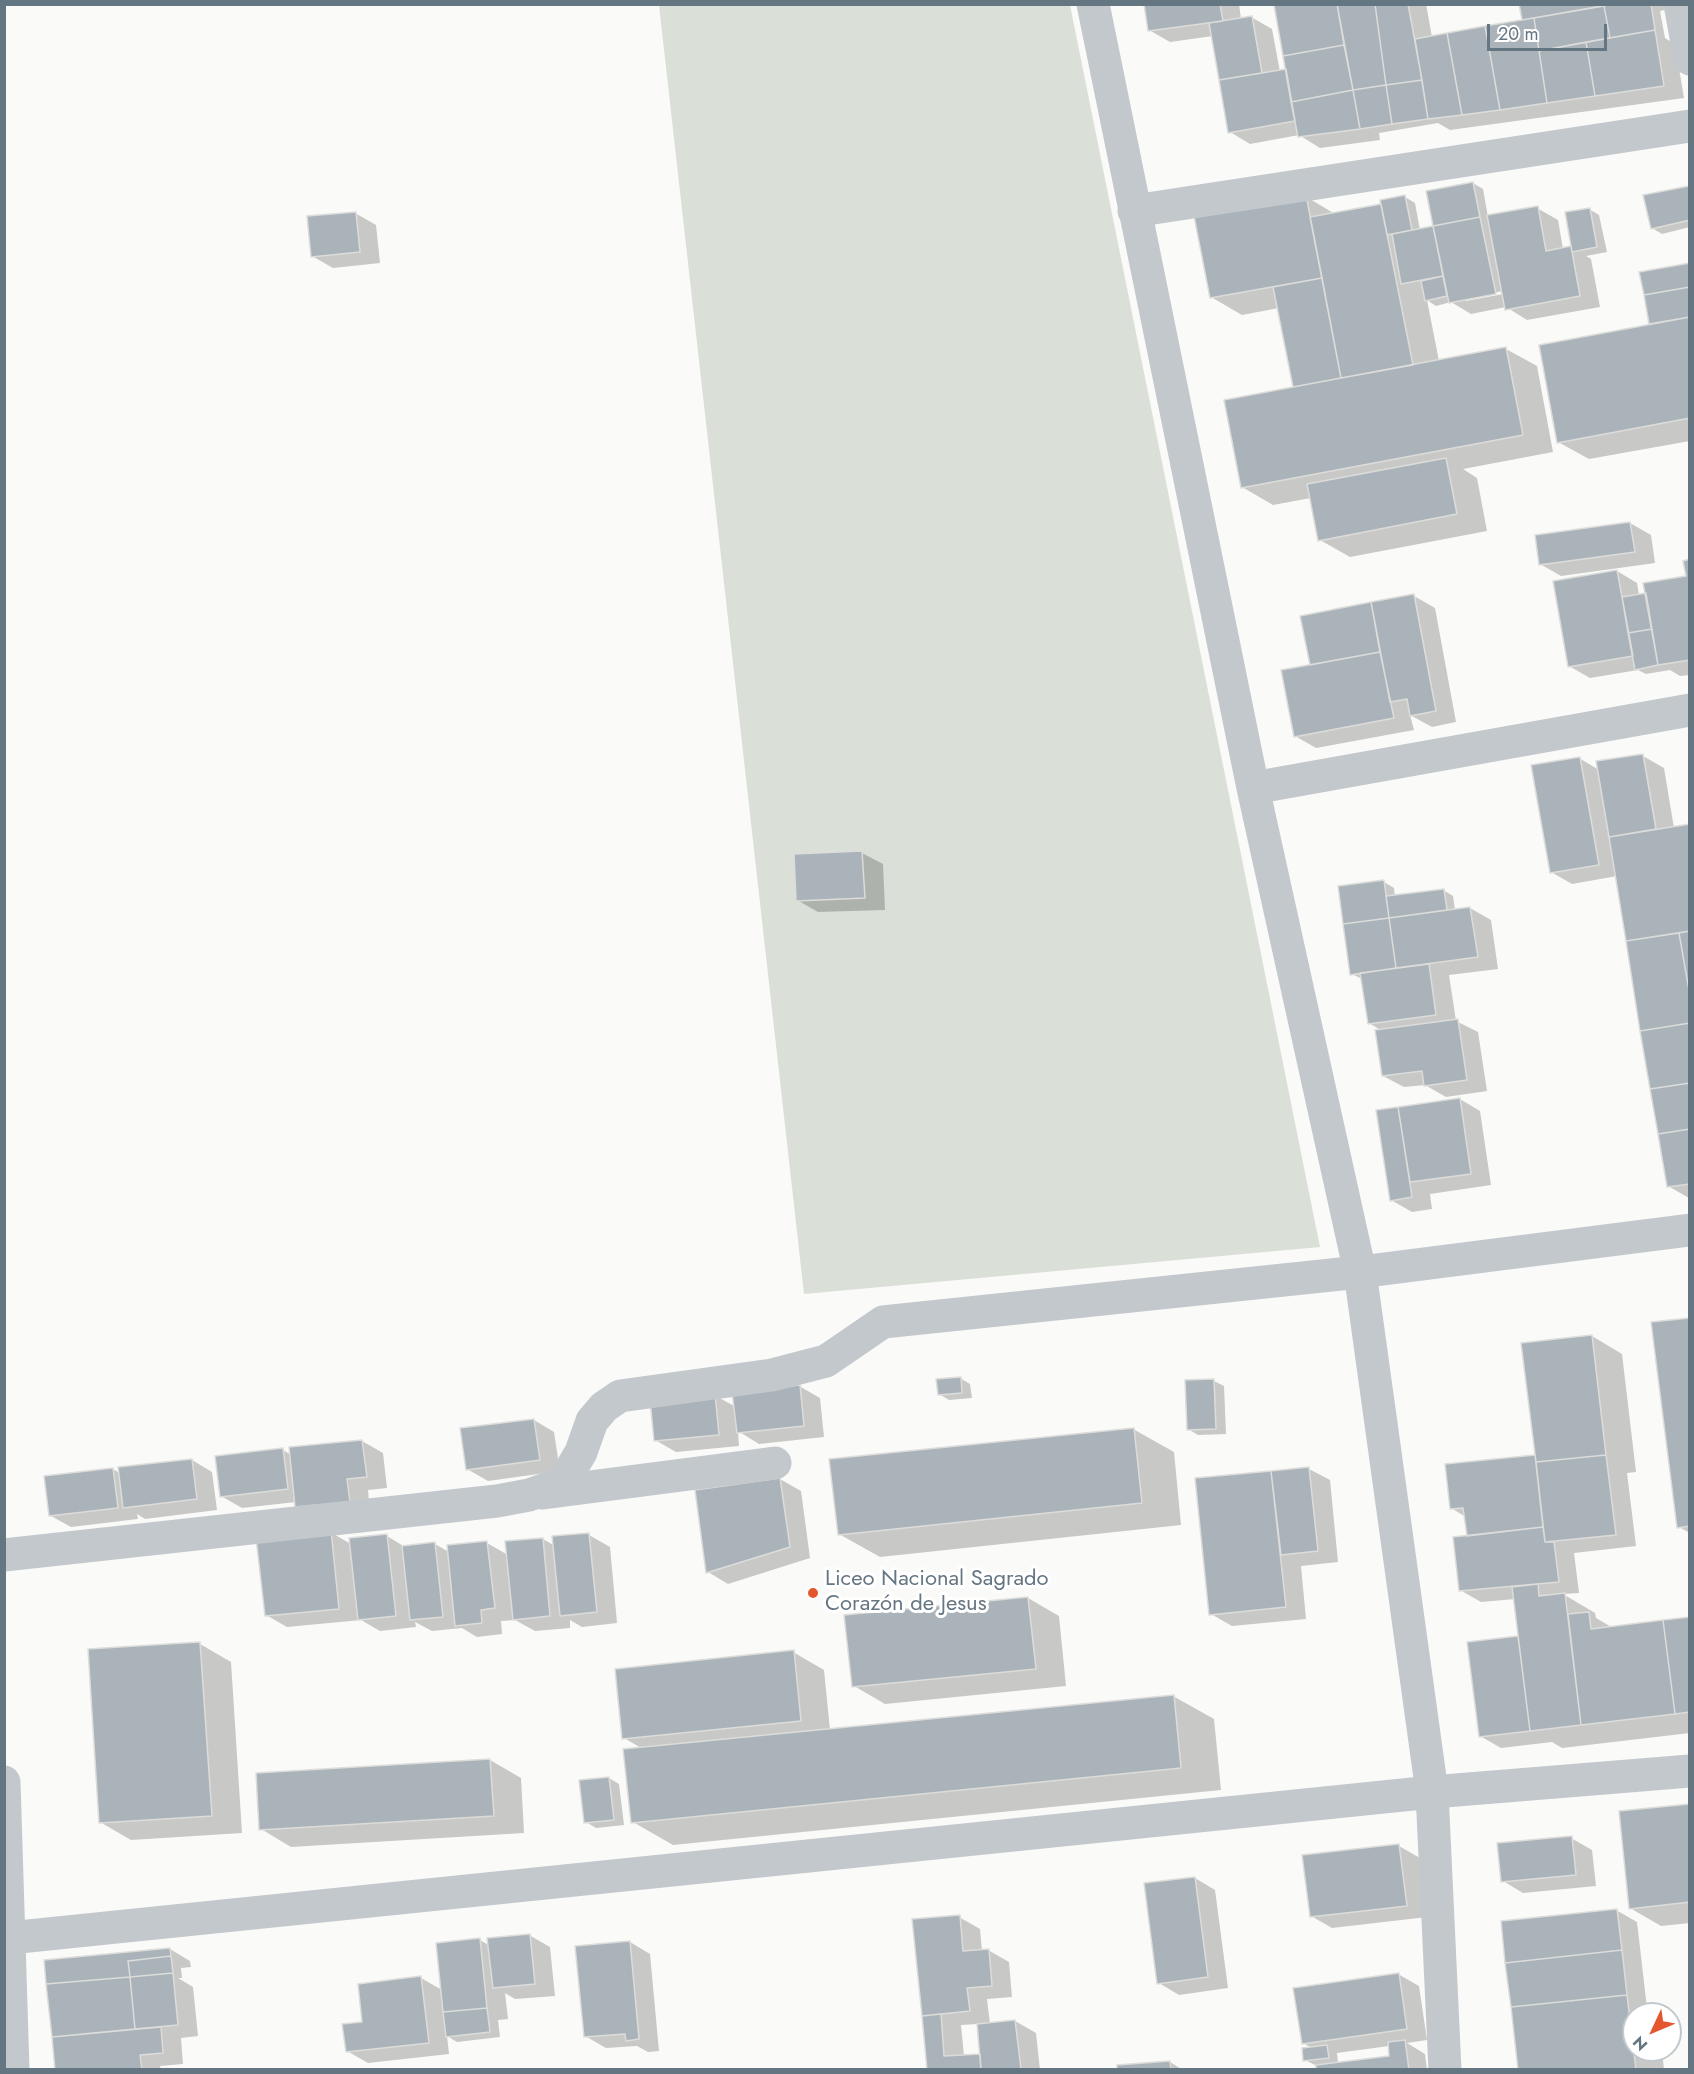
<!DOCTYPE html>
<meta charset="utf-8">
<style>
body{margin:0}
#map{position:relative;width:1694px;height:2074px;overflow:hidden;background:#fafaf8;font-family:Jost,sans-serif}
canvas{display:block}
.frame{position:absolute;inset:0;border:6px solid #657683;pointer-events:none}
.north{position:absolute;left:1622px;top:2002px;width:60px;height:60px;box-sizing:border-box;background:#fff;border:2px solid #c1c8cd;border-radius:50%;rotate:226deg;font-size:16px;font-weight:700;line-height:24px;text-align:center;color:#657683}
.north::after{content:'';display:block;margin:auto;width:21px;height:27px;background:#e4572e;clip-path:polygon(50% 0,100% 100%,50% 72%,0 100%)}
.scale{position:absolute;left:1487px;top:24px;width:120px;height:27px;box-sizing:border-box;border:3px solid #657683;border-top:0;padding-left:8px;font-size:18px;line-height:21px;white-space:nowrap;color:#657683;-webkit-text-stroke:4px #fff;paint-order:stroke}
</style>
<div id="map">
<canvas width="1694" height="2074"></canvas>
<div class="frame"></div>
<div class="north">N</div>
<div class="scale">20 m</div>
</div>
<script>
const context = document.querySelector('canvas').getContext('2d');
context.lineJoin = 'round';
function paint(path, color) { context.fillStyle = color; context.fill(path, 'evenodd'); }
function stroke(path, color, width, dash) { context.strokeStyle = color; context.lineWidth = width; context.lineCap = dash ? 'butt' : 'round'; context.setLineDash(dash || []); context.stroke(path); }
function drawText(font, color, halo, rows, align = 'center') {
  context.font = font + ' Jost,sans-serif'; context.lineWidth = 6; context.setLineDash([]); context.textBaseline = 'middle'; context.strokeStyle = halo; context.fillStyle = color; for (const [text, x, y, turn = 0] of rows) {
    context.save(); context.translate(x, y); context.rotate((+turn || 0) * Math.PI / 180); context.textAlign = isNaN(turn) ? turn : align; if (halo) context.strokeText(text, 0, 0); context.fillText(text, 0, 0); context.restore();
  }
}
paint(new Path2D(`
 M659,5H1070L1320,1247L804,1294Z`), '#dadfd7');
paint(new Path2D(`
 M1145,4H1239L1241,19L1251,17L1272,29L1280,72L1288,70L1275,6L1283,4H1426L1432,37L1524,21L1520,4H1668L1669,9L1660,11L1665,38L1675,44L1684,98L1450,130L1438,123L1379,133L1380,140L1320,148L1299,135L1250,144L1230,132L1213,36L1170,42L1149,30Z
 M1473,183L1483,189L1488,217L1537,208L1558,220L1563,249L1571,247L1589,209L1599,215L1607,252L1586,256L1591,259L1600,307L1527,320L1506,307L1471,314L1451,302L1436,306L1427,300L1439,361L1506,349L1537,366L1553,452L1463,469L1477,478L1487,531L1350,557L1320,540L1311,498L1273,505L1242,487L1297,388L1294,386L1279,308L1242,315L1211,297L1305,196L1335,214L1382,205L1405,197L1415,203L1420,230L1435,227ZM1503,291V294L1466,301V298Z
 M1688,187L1690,227L1662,234L1652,228Z
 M355,213L376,225L380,263L333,268L312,256Z
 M1690,264V441L1589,459L1558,442L1651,326L1645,295Z
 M1630,523L1651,535L1655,563L1561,576L1540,564L1536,536Z
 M1690,561V675L1680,676L1670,670L1646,674L1638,670L1590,678L1569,666L1617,571L1637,583L1639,595L1688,577Z
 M1414,596L1435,608L1456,722L1432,727L1410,715L1414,730L1316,748L1295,736L1311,666L1302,617Z
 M1643,756L1664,768L1674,828L1690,825L1689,1198L1668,1186L1617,876L1572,884L1551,872L1579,758L1599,770Z
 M862,853L883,864L885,910L818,912L797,900Z
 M1384,882L1394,888L1395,897L1443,890L1453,896L1455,910L1470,908L1491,920L1498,969L1449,975L1456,1021L1478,1032L1487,1091L1446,1097L1425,1085L1404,1087L1383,1076L1382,1031L1369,1023L1362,979L1352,974Z
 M1460,1099L1480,1111L1491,1185L1430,1194L1432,1209L1412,1212L1391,1200L1377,1111Z
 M1690,1319V1533L1679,1527Z
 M1592,1336L1622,1354L1636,1472L1627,1473L1636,1546L1574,1553L1579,1593L1563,1594L1595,1613L1596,1618L1613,1628L1690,1619V1733L1562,1748L1552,1742L1501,1748L1480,1736L1517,1637L1520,1639L1515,1599L1481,1602L1460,1590L1468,1538L1466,1517L1451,1508L1446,1466L1536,1456Z
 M960,1378L970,1384L972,1398L949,1400L939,1394Z
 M1214,1381L1224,1386L1226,1434L1198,1435L1188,1429Z
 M799,1386L820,1398L824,1437L759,1444L738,1431L739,1446L676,1452L655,1440L714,1395L736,1407Z
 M534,1420L554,1432L560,1471L488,1481L467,1469Z
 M1133,1429L1174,1452L1181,1525L880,1557L839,1534Z
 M362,1441L383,1453L387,1488L368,1490L370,1513L296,1502L242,1508L221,1496L283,1450L291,1455Z
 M192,1460L212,1472L217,1510L145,1519L137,1514L138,1519L71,1527L51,1516L113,1469L121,1474Z
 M1309,1469L1330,1480L1338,1562L1301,1566L1306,1619L1232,1626L1211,1614L1196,1480Z
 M780,1479L801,1491L810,1558L728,1584L708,1572Z
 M330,1532L351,1544L387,1536L405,1547L435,1544L449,1552L487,1543L508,1555L543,1539L555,1546L589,1535L610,1547L617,1623L582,1627L570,1620V1628L535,1631L515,1620L501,1621L502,1634L477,1637L462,1628L432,1631L415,1622L416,1627L380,1631L361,1620L287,1627L266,1615Z
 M1028,1598L1059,1616L1066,1686L885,1704L854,1686Z
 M200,1644L231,1662L242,1833L131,1840L100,1822Z
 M793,1652L824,1670L830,1730L1173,1696L1214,1719L1221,1790L673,1845L633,1822L643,1749L624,1738Z
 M490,1760L521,1778L524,1833L291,1847L261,1829Z
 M609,1778L619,1784L624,1825L596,1828L586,1822Z
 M1690,1805V1923L1661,1926L1630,1908Z
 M1571,1838L1592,1850L1596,1886L1523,1893L1503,1881Z
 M1399,1846L1420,1858L1427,1917L1332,1928L1311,1916Z
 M1195,1878L1215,1890L1228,1988L1179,1995L1159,1983Z
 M1616,1910L1637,1922L1647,2008L1657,2014H1634V2050H1662L1664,2070H1519Z
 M959,1917L980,1929L982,1951L988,1950L1009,1962L1012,1997L987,1999L990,2024L1015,2021L1036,2033L1040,2070H928ZM978,2024L982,2055L964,2056L961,2025Z
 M529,1935L550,1947L555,1996L515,1999L505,1993L508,2019L498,2020L500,2037L457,2042L447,2036L449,2054L368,2063L347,2051L364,2023L421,1978L442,1990L480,1940L490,1946Z
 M630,1942L650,1954L659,2051L648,2052L637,2046L606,2048L585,2036Z
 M170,1949L190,1961L191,1967L181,1968L182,1978H178L193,1987L198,2036L181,2038L183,2064L160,2066L161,2070H56L46,1961Z
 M1398,1974L1419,1986L1427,2040L1407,2043L1425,2054L1427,2070H1318L1317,2066L1305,2060L1312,2048L1303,2043ZM1389,2046L1391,2057L1338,2063L1337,2053Z
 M1170,2062L1183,2070H1119Z`), '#0003');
const building = new Path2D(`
 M1144,4H1220L1223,21L1148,31Z
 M1337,4L1344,45L1283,56L1274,5Z
 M1337,4H1375L1386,85L1353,90Z
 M1375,4H1408L1422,80L1386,85Z
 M1519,4H1613L1522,20Z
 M1613,4H1651L1655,30L1610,38L1604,6Z
 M1604,6L1610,38L1539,51L1534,18Z
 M1252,16L1262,73L1219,80L1209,23Z
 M1534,18L1547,103L1500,110L1485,26Z
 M1485,26L1500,110L1462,115L1447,33Z
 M1655,30L1664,86L1595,96L1586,42Z
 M1447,33L1462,115L1428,119L1415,39Z
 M1586,42L1595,96L1547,103L1539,51Z
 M1344,45L1353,90L1291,102L1283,56Z
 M1286,69L1295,121L1228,133L1219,80Z
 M1422,80L1428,119L1392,124L1386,85Z
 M1386,85L1392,124L1360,129L1353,90Z
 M1353,90L1360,129L1298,137L1291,102Z
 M1473,182L1480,217L1433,226L1426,191Z
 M1689,186L1690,220L1651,229L1643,195Z
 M1306,195L1322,278L1210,298L1194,216Z
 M1405,195L1412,230L1387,235L1380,200Z
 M1381,204L1413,365L1341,378L1310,217Z
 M1538,206L1546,251L1571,246L1580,296L1505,310L1487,215Z
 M1590,208L1597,247L1572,252L1565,212Z
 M356,212L360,252L311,257L307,216Z
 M1480,217L1496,294L1449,303L1433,226Z
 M1433,226L1443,276L1401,284L1392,234Z
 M1690,263V287L1644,295L1639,272Z
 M1443,276L1447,296L1425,301L1421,281Z
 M1322,278L1341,378L1293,387L1273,287Z
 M1690,287V317L1649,324L1644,295Z
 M1690,317V418L1557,443L1539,345Z
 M1506,347L1523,435L1241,488L1224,400Z
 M1446,458L1457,514L1318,541L1307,484Z
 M1630,522L1635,552L1539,565L1535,535Z
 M1690,559V660L1658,665L1643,583L1686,576L1683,561Z
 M1617,570L1633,656L1568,667L1553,581Z
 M1646,593L1652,629L1628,633L1622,597Z
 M1414,594L1436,711L1410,716L1407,699L1390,702L1371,602Z
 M1371,602L1380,652L1310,665L1300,616Z
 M1652,629L1658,665L1635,670L1628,633Z
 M1380,652L1394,718L1294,737L1281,670Z
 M1643,754L1656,829L1609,837L1596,761Z
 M1580,757L1599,865L1550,873L1531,765Z
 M1690,824V931L1626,941L1609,837Z
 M862,851L865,898L796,901L794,854Z
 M1384,880L1389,918L1343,924L1338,886Z
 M1444,889L1447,910L1389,918L1386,896Z
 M1470,907L1478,957L1396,968L1389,918Z
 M1389,918L1396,968L1350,975L1343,924Z
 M1690,931V996L1679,933Z
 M1679,933L1690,996V1023L1640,1031L1626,941Z
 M1429,964L1436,1015L1368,1024L1360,973Z
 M1458,1019L1467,1080L1424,1086L1422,1071L1382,1076L1375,1030Z
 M1690,1023V1083L1650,1089L1640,1031Z
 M1690,1083V1129L1658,1134L1650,1089Z
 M1460,1098L1471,1174L1410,1182L1398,1107Z
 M1398,1107L1412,1197L1390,1201L1376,1110Z
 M1690,1129V1184L1667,1187L1658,1134Z
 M1690,1318V1526L1677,1528L1651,1322Z
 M1592,1335L1606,1455L1536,1462L1521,1343Z
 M961,1377L962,1393L938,1395L936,1379Z
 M1214,1379L1216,1429L1187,1430L1185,1380Z
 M800,1385L804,1426L737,1433L732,1392Z
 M715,1393L719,1435L654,1441L650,1400Z
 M534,1419L540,1460L466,1470L460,1428Z
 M1134,1428L1142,1503L838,1535L829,1459Z
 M362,1440L367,1477L347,1479L350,1502L295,1507L289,1447Z
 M283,1448L288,1489L220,1497L215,1456Z
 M1535,1455L1543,1527L1467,1536L1463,1508L1450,1509L1445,1464Z
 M1606,1455L1616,1535L1545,1542L1536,1462Z
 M192,1459L197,1499L123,1508L118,1467Z
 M1309,1467L1318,1551L1281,1555L1271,1471Z
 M113,1468L118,1508L49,1516L44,1476Z
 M1271,1471L1286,1607L1209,1615L1195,1478Z
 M780,1478L790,1547L706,1573L695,1490Z
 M1543,1527L1545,1542H1554L1559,1582L1459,1591L1453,1537Z
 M331,1530L339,1609L265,1616L256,1538Z
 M589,1533L597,1612L560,1616L552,1536Z
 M387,1534L396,1616L358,1620L349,1538Z
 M543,1538L550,1616L513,1620L505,1541Z
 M487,1541L495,1608L481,1610L482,1623L455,1626L447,1545Z
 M435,1542L443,1617L410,1620L402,1546Z
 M1538,1584L1539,1596L1565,1593L1581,1725L1530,1731L1512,1587Z
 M1028,1597L1036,1669L852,1687L844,1615Z
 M1589,1612L1591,1629L1663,1620L1675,1714L1581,1725L1568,1614Z
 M1690,1617V1712L1675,1714L1663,1620Z
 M1518,1636L1530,1731L1479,1737L1467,1642Z
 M200,1642L212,1816L99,1823L88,1649Z
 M794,1650L801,1721L622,1739L615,1669Z
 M1174,1695L1181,1768L631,1823L623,1749Z
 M490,1759L494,1816L259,1830L256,1773Z
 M609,1777L614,1820L584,1823L579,1780Z
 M1690,1804V1902L1629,1909L1619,1811Z
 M1572,1836L1576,1875L1501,1882L1497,1843Z
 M1399,1844L1407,1906L1310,1917L1302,1855Z
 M1195,1877L1208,1977L1157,1984L1144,1883Z
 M1617,1909L1622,1950L1505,1963L1501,1921Z
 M960,1915L963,1951L989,1949L992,1986L967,1988L970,2011L922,2016L912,1919Z
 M530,1934L535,1984L493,1988L487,1938Z
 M480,1938L487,2008L443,2012L436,1943Z
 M630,1941L639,2039L626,2041L625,2034L584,2037L575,1946Z
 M170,1948L171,1956L128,1961L130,1977L46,1984L44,1960Z
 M1622,1950L1627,1995L1511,2007L1505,1963Z
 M171,1956L173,1973L130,1977L128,1961Z
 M173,1973L178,2025L135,2029L130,1977Z
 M1399,1973L1407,2029L1302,2044L1293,1988Z
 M421,1976L429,2043L346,2052L342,2024L362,2022L358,1984Z
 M130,1977L135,2029L52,2037L46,1984Z
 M1627,1995L1636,2070H1518L1511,2007Z
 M487,2008L490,2032L446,2037L443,2012Z
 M941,2014L944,2056L980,2054L981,2070H927L922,2016Z
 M1015,2020L1021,2069L981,2070L977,2024Z
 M161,2027L163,2053L140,2055L142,2070H55L52,2037Z
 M1405,2040L1409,2070H1316V2065L1389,2056L1388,2042Z
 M1327,2045L1329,2058L1303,2061L1302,2048Z
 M1170,2061L1171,2070H1117V2065Z`);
paint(building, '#aab3b9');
stroke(building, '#dcdcda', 1.5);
stroke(new Path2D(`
 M1093,4L1253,788L1360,1272L1432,1792L1445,2070
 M1680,4L1690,59
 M1134,211L1690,126
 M1253,788L1690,710
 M543,1493L775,1463
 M4,1555L497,1501L529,1495L563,1483L581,1452L592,1421L604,1407L620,1396L772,1375L826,1361L883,1322L1360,1272L1690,1230
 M4,1782L13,2070
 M9,1938L1432,1792L1690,1771`), '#c3c8cc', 33);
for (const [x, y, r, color] of [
 [813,1593,6,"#e4572e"]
]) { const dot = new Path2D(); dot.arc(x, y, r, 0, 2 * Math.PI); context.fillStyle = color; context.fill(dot); stroke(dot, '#fff', 2); }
drawText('22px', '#657683', '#fff', [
 ["Liceo Nacional Sagrado",825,1580],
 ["Corazón de Jesus",825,1605]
], 'left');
</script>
